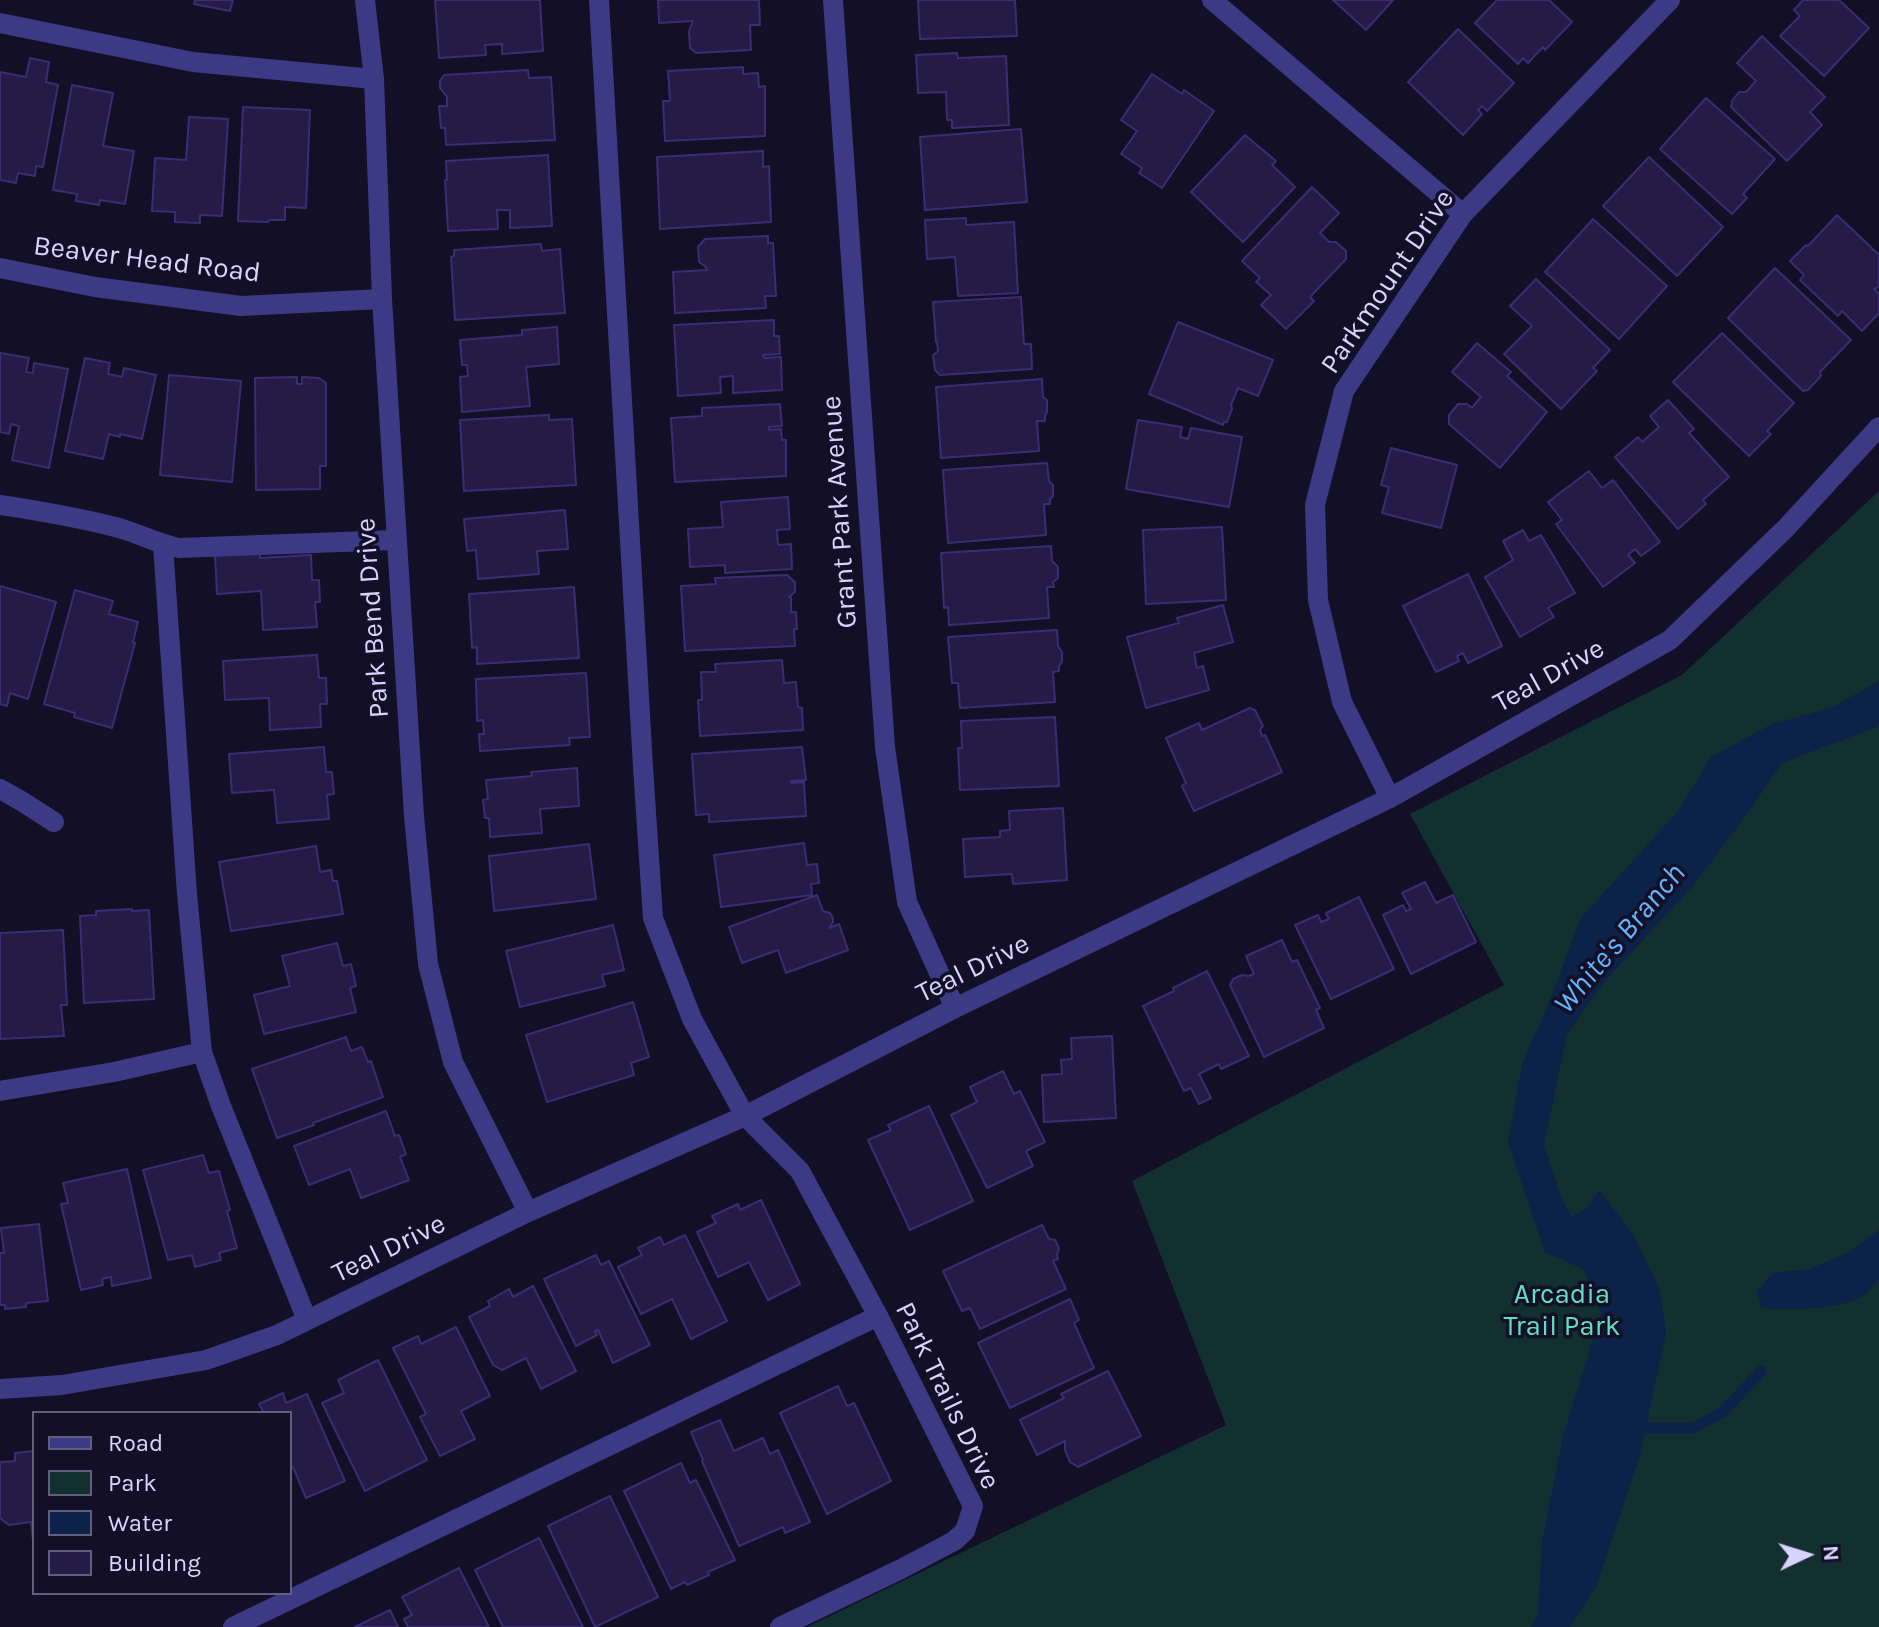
<!DOCTYPE html>
<style>
body{margin:0}
#map{position:relative;width:1879px;height:1627px;overflow:hidden;background:#130f26;font-family:Karla,sans-serif}
canvas{display:block}
.legend{position:absolute;left:32px;top:1411px;width:260px;height:184px;box-sizing:border-box;background:#130f26;border:2px solid #625e7d;margin:0;padding:10px 14px;list-style:none;font-size:24px;color:#d9d4ff}
.legend li{display:flex;align-items:center;gap:16px;height:40px}
.legend b{width:40px;border:2px solid #625e7d}
.north{position:absolute;left:1767px;top:1515px;width:80px;height:80px;-webkit-text-stroke:6px #130f26;paint-order:stroke;rotate:86deg;font-size:22px;font-weight:700;line-height:32px;text-align:center;color:#d9d4ff}
.north::after{content:'';display:block;margin:auto;width:28px;height:36px;background:#d9d4ff;clip-path:polygon(50% 0,100% 100%,50% 72%,0 100%)}
</style>
<div id="map">
<canvas width="1879" height="1627"></canvas>
<ul class="legend">
<li><b style="height:10px;background:#3d3a85"></b>Road</li>
<li><b style="height:22px;background:#12302f"></b>Park</li>
<li><b style="height:22px;background:#0c2248"></b>Water</li>
<li><b style="height:22px;background:#241b47"></b>Building</li>
</ul>
<div class="north">N</div>
</div>
<script>
const context = document.querySelector('canvas').getContext('2d');
context.lineJoin = 'round';
function paint(path, color) { context.fillStyle = color; context.fill(path, 'evenodd'); }
function stroke(path, color, width, dash) { context.strokeStyle = color; context.lineWidth = width; context.lineCap = dash ? 'butt' : 'round'; context.setLineDash(dash || []); context.stroke(path); }
function drawText(font, color, halo, rows, align = 'center') {
  context.font = font + ' Karla,sans-serif'; context.lineWidth = 7; context.setLineDash([]); context.textBaseline = 'middle'; context.strokeStyle = halo; context.fillStyle = color; for (const [text, x, y, turn = 0] of rows) {
    context.save(); context.translate(x, y); context.rotate((+turn || 0) * Math.PI / 180); context.textAlign = isNaN(turn) ? turn : align; if (halo) context.strokeText(text, 0, 0); context.fillText(text, 0, 0); context.restore();
  }
}
paint(new Path2D(`
 M1879,491V1627H807L1226,1425L1132,1181L1504,985L1410,814L1682,675Z`), '#12302f');
paint(new Path2D(`
 M1879,681V726L1782,763L1745,817L1693,886L1606,980L1567,1034L1544,1145L1561,1197L1572,1217L1589,1205L1599,1190L1633,1234L1660,1290L1666,1333L1640,1455L1597,1585L1570,1627H1531L1538,1614L1542,1542L1563,1436L1601,1313L1583,1269L1545,1252L1508,1142L1522,1064L1553,993L1580,919L1679,810L1711,757L1772,724L1831,708Z
 M1879,1230V1279C1875,1283 1871,1289 1866,1293C1846,1311 1787,1310 1761,1308L1757,1291L1773,1273L1810,1269L1847,1253Z`), '#0c2248');
stroke(new Path2D(`
 M1632,1428H1694L1724,1411L1761,1371`), '#0c2248', 11);
const building = new Path2D(`
 M195,0H233L230,11L194,4Z
 M435,0H540L543,51L502,54V44L485,45L486,55L439,58Z
 M658,0H759L760,25H750L751,50L696,53L690,48L689,31L693,21L659,23Z
 M918,0H1015L1017,36L920,39Z
 M1333,0H1393L1366,30Z
 M1497,0H1549L1572,22L1545,50L1543,47L1528,63L1523,58L1518,64L1475,23Z
 M1803,0H1839L1869,28L1824,76L1780,36L1800,16L1794,10Z
 M1458,29L1514,83L1487,111L1482,106L1478,110L1482,114L1463,135L1408,82Z
 M1762,36L1825,97L1810,112L1822,125L1787,161L1731,107L1732,101L1739,92H1746L1756,81L1737,63Z
 M957,53L958,58L1006,56L1009,125L952,128V120H947L946,92L918,93L916,55Z
 M30,58L49,62L46,82L58,85L43,167L36,166L35,176L18,173L16,183L0,180V72L26,77Z
 M743,67V74L758,73L759,87L765,86V136L665,141L663,101H670L668,71Z
 M528,70L529,78L551,77L555,140L446,145L445,128H441L439,106H447V97L440,88V81L444,75Z
 M1152,74L1182,94L1184,90L1214,111L1162,188L1139,173L1142,168L1121,154L1137,131L1121,120Z
 M72,85L113,93L103,146L134,151L125,204L100,200L99,205L76,201L77,194L53,190Z
 M1706,98L1775,159L1743,194L1747,198L1732,214L1660,149Z
 M243,107L310,110L306,208L285,207V220H269L268,222L238,221Z
 M189,117L228,119L222,216L200,215V223L175,222V212L152,211L155,158L186,160Z
 M1021,129L1027,202L925,210L920,137Z
 M1245,135L1276,161L1272,165L1295,187L1243,242L1191,192Z
 M763,151V167L769,166L771,222L660,229L657,157Z
 M548,155L552,226L510,228V210H497L498,229L448,231L445,180H447L446,161Z
 M1649,157L1723,227L1677,276L1603,206Z
 M1312,187L1339,213L1320,233L1329,242H1336L1346,251V259L1310,297L1314,301L1286,329L1261,305L1271,295L1256,282L1260,278L1242,261Z
 M1837,215L1879,255V287L1874,289L1879,294V313L1862,331L1842,311L1838,316L1800,280L1804,275L1790,261L1806,245L1808,246Z
 M966,218V225L1014,222L1018,293L958,296L955,257L927,259L925,220Z
 M1593,219L1667,286L1619,339L1545,272Z
 M768,236V243H773L776,296H765L766,308L675,313L673,272L707,270L706,267L699,262L698,247L705,239Z
 M541,244L542,251L560,249L565,313L455,320L451,257L454,256V250Z
 M1775,268L1851,340L1820,372L1821,376L1808,390L1803,391L1728,318Z
 M1536,279L1610,350L1593,368L1597,371L1561,409L1504,354L1532,326L1510,306Z
 M1021,297L1024,344H1031L1032,369L940,375L935,370L933,355L938,351L937,342H936L933,302Z
 M774,320V336H779L780,354L763,355L764,358L781,357L782,390L733,393V376L720,377L721,393L678,396L674,325Z
 M1178,322L1273,360L1258,396L1238,388L1231,405L1232,409L1227,422H1224L1223,425L1149,394Z
 M557,327L559,364L526,367L530,406L462,412L460,377L468,376L467,365H462L460,340L522,335V330Z
 M1722,333L1794,403L1767,431L1771,434L1749,456L1673,382Z
 M1477,343L1511,372L1507,376L1547,412L1500,468L1449,424V415L1458,404H1467L1472,408L1481,397L1452,372Z
 M0,353L29,358L26,372L33,373L34,363L68,369L49,468L12,460L19,426L11,424L9,434L0,432Z
 M85,358L110,363L108,374L122,377L124,368L156,375L142,439L120,434V437L109,434L103,459L65,451Z
 M169,375L241,381L232,482L160,475Z
 M297,377V384H302V377L319,378L326,383V466H320V489L256,490L255,378Z
 M1042,379L1043,397L1047,400V412L1045,415V421H1037L1039,451L941,458L936,387Z
 M1668,400L1694,429L1689,433L1729,477L1703,500L1706,504L1678,529L1615,457L1638,437L1642,442L1659,427L1650,416Z
 M780,404L782,426L769,427V430L781,429L782,440H786V476L675,482L671,418L702,416V408Z
 M549,415V420L572,419L576,485L464,491L460,420Z
 M1138,420L1182,427L1180,437L1188,439L1191,428L1242,437L1229,507L1126,489Z
 M1391,448L1457,465L1441,528L1382,513L1389,487L1381,485Z
 M1047,463L1049,481L1053,485V496L1050,499V504H1044L1046,535L948,543L943,470Z
 M1589,471L1602,488L1613,480L1660,542L1641,556L1635,549L1628,555L1635,563L1603,587L1556,524L1562,520L1548,502Z
 M788,497L790,529L777,530L778,545L791,544L792,569L725,573V565L690,567L688,529L723,527L721,502Z
 M565,510L568,549L537,551L539,574L478,579L476,550L467,551L464,519Z
 M1222,527L1226,600L1146,604L1143,530Z
 M1523,530L1529,541L1541,535L1575,593L1548,608L1554,617L1520,637L1485,577L1513,560L1503,541Z
 M1051,546L1052,561L1058,567V578L1053,582L1054,587H1047L1049,618L949,625L948,607L944,608L941,553Z
 M260,552V558L311,555L312,580H319L320,602H315L317,627L263,630L261,591L217,594L215,555Z
 M1468,574L1502,646L1468,663L1463,653L1457,656L1459,661L1436,672L1403,606Z
 M787,575L795,582V592L789,597H791V612H796L797,629H794L795,646L685,651L681,586L716,584L715,578Z
 M0,586L56,602L28,699L10,693L7,706L0,704Z
 M574,587L579,658L477,664V647L472,648L469,594Z
 M75,590L113,601L109,614L138,622L133,642L135,643L112,728L74,717L75,713L44,704Z
 M1223,605L1233,642L1194,653L1197,668L1203,666L1209,690L1146,708L1127,637L1179,623L1177,618Z
 M1057,630L1058,646L1062,652V662L1059,666V671L1053,672L1055,702L960,708L958,683H952L948,637Z
 M317,655L319,678H326L327,704H320L321,727L270,730L269,698L225,700L223,661Z
 M782,660L784,683L796,682L798,707L802,708L803,730L700,736L698,700H702L701,672H716L715,664Z
 M586,673L590,737L569,738L570,745L480,751L479,734H484L483,720L477,721L476,679Z
 M1250,708L1255,710L1263,726L1260,730L1262,736L1265,735L1282,772L1194,811L1182,786L1186,783L1166,738L1199,723L1202,730Z
 M1055,717L1059,786L960,790L958,748H962L961,721Z
 M324,747L326,772H332L334,794L327,795L329,819L277,823L274,790L232,793L229,754Z
 M802,747L806,780L791,781V783L804,782L806,816L709,822V814L696,815L692,754Z
 M577,768L579,806L540,809L542,833L490,837L489,818H485L483,800L488,799L486,780L532,776L531,772Z
 M1063,808L1067,880L1013,884L1012,874L965,877L963,839L1000,837V831L1010,830L1009,811Z
 M804,843L807,865L817,864L819,883L811,884L812,895L721,907L714,855Z
 M589,844L596,899L494,911L489,856Z
 M316,846L320,872L331,870L333,881H337L343,914L231,931L219,862Z
 M1425,882L1436,903L1453,895L1476,942L1411,974L1383,915L1403,905L1406,911L1411,909L1402,893Z
 M817,895L823,911L830,913L833,918V922L829,928L839,924L848,950L786,973L778,950L742,963L729,927Z
 M1359,897L1394,969L1331,999L1295,925L1318,915L1321,922L1329,919L1326,913Z
 M132,909V911L149,910L154,999L84,1003L80,916L96,915V911Z
 M613,925L624,970L602,975L605,986L520,1007L506,951Z
 M63,930L67,1005H61L64,1036L0,1039V933Z
 M1282,940L1292,962L1297,960L1320,1008L1316,1010L1324,1028L1264,1057L1230,985L1233,979L1242,975L1248,976L1254,974L1246,956Z
 M337,943L343,966L351,964L356,986L350,988L356,1012L264,1034L254,995L290,986L282,956Z
 M1207,971L1249,1056L1221,1069L1219,1064L1199,1074L1211,1098L1199,1104L1191,1088L1184,1091L1143,1006L1174,991L1173,988Z
 M633,1002L649,1057L631,1063L634,1075L547,1102L526,1035Z
 M1112,1036L1116,1118L1044,1122L1042,1075L1062,1074L1061,1060L1072,1059L1071,1038Z
 M346,1037L351,1051L362,1047L368,1062L371,1061L383,1097L313,1123L314,1125L277,1138L252,1069Z
 M1003,1071L1014,1094L1020,1091L1045,1142L1026,1151L1033,1166L987,1188L951,1115L977,1102L970,1087Z
 M929,1106L973,1201L910,1230L868,1140L891,1130L888,1125Z
 M386,1111L395,1136L399,1135L406,1154L400,1157L409,1180L361,1198L350,1169L309,1185L294,1146Z
 M203,1155L209,1173L219,1171L230,1210L227,1211L237,1248L219,1253L221,1260L195,1267L192,1255L168,1260L143,1170Z
 M127,1169L151,1278L112,1286L111,1277L102,1279L103,1285L81,1290L61,1204L68,1203L63,1183Z
 M761,1200L800,1284L768,1300L749,1262L718,1277L697,1232L716,1223L712,1216L738,1204L740,1210Z
 M39,1224L48,1301L26,1303V1307L5,1309V1305H0V1253H4L1,1228Z
 M1042,1225L1049,1239L1055,1240L1059,1248L1057,1255L1058,1259L1053,1261L1066,1289L980,1329L970,1308L962,1311L943,1271Z
 M685,1235L727,1321L691,1339L672,1299L641,1314L618,1267L642,1255L638,1248L660,1237L664,1245Z
 M596,1255L601,1265L609,1261L650,1345L613,1363L598,1330L595,1331L597,1335L576,1346L544,1279Z
 M533,1286L576,1371L541,1389L526,1358L502,1370L493,1365L469,1317L490,1306L488,1301L509,1289L513,1297Z
 M1070,1299L1079,1320L1074,1323L1094,1368L1010,1408L978,1343Z
 M456,1327L490,1396L461,1411L475,1439L440,1456L420,1417L426,1414L393,1348L418,1336L421,1344Z
 M378,1360L427,1460L365,1491L322,1403L344,1393L338,1380Z
 M1108,1371L1141,1436L1078,1467L1070,1462L1065,1450V1441L1037,1455L1020,1420L1064,1398L1061,1394Z
 M838,1386L847,1406L854,1403L891,1481L827,1514L780,1413Z
 M283,1393L286,1403L307,1394L345,1481L306,1498L293,1467L290,1468V1413H258L263,1411L259,1404Z
 M720,1420L734,1451L763,1438L770,1454L778,1450L810,1522L785,1533L783,1527L739,1546L702,1461L703,1460L691,1432Z
 M34,1451V1550L31,1522L9,1525L0,1518V1462L15,1461V1453Z
 M681,1463L690,1483L696,1480L735,1560L708,1572L709,1575L687,1585L685,1582L671,1589L624,1491Z
 M610,1496L658,1597L595,1627L548,1526Z
 M539,1538L583,1627H503L475,1570Z
 M459,1568L489,1627H408L404,1619L412,1615L402,1597Z
 M390,1610L398,1627H355Z`);
paint(building, '#241b47');
stroke(building, '#3b2d73', 2);
stroke(new Path2D(`
 M599,0L643,767L653,918L692,1019L745,1116
 M0,23L193,62L374,79
 M0,505C40,511 80,518 119,528C140,534 158,544 179,548L396,540
 M202,1052L221,1106L307,1320
 M0,1091L114,1072L202,1052L187,894L163,545
 M233,1627L878,1316`), '#3d3a85', 20);
stroke(new Path2D(`
 M365,0L374,79L382,299L414,816L428,964L453,1062L528,1212
 M833,0L885,747L907,902L955,1008
 M1212,0L1463,214
 M0,268L95,287L241,306L382,299
 M0,789L23,802L54,822
 M1390,798L1342,702L1318,600L1315,505L1344,391L1463,214L1670,0
 M745,1116L800,1171L878,1316L973,1506L965,1531L954,1541L901,1569L780,1627
 M0,1389L62,1385L206,1360L277,1335L528,1212L745,1116L955,1008L1390,798L1670,640L1786,528L1879,427`), '#3d3a85', 20);
drawText('28px', '#d9d4ff', '#130f26', [
 ["Beaver Head Road",147,260,7],
 ["Parkmount Drive",1388,282,-56],
 ["Grant Park Avenue",840,512,-94],
 ["Park Bend Drive",373,618,-94],
 ["Teal Drive",1549,676,-29],
 ["Teal Drive",973,969,-26],
 ["Teal Drive",389,1249,-26],
 ["Park Trails Drive",947,1396,64]
]);
drawText('28px', '#5fe0c0', '#130f26', [
 ["Arcadia",1562,1295],
 ["Trail Park",1562,1327]
]);
drawText('italic 30px', '#62b6ff', '#130f26', [
 ["White's Branch",1620,939,-50]
]);
</script>
